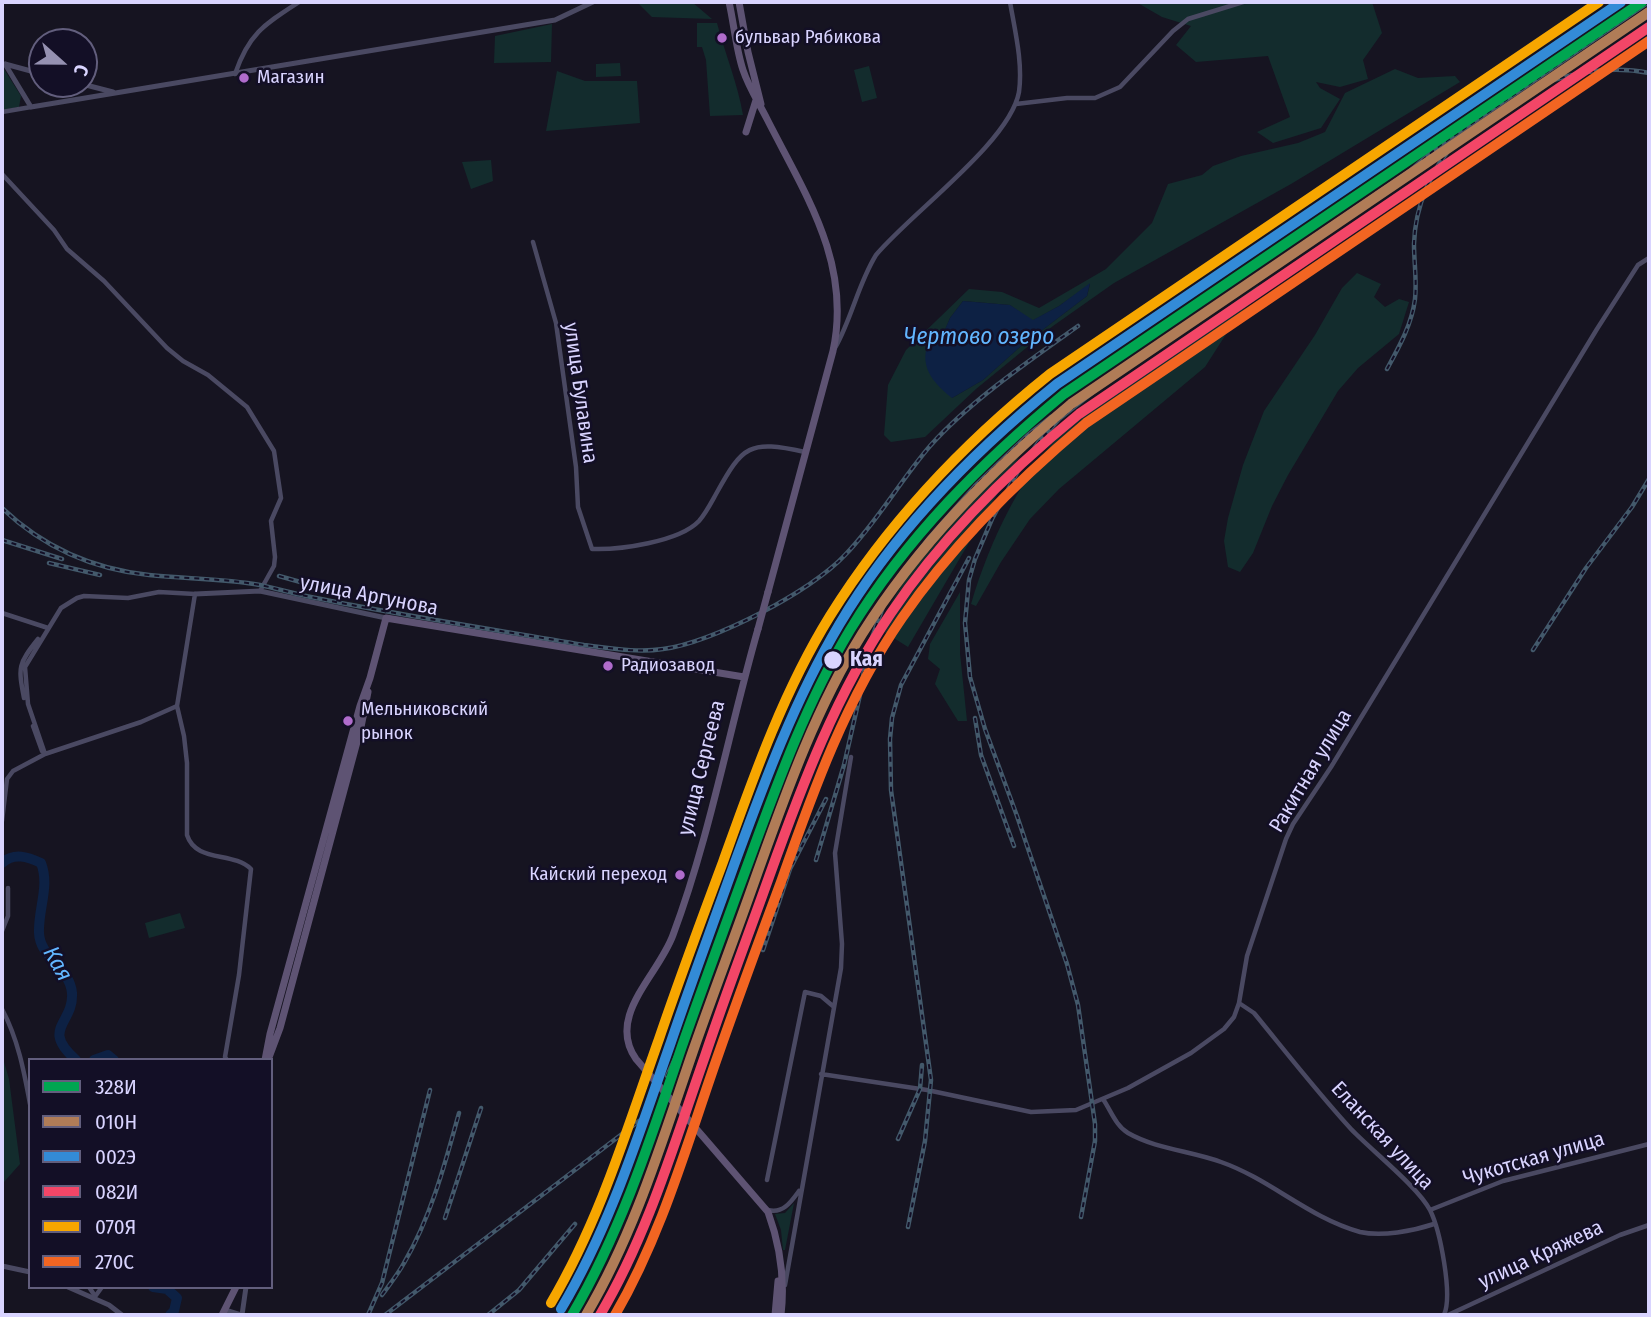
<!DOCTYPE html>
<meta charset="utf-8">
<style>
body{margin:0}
#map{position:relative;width:1651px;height:1317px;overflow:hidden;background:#161421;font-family:"Fira Sans Condensed",sans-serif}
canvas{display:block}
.frame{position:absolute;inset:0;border:4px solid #d9d4ff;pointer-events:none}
.legend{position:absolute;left:28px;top:1058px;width:245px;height:231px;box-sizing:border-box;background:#130f26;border:2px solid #625e7d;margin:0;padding:9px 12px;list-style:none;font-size:21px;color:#d9d4ff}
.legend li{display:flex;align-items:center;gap:14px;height:35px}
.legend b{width:35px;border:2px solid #625e7d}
.north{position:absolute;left:28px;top:28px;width:70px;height:70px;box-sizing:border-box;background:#130f26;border:2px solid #625e7d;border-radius:50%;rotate:111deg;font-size:19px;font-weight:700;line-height:28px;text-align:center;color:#d9d4ff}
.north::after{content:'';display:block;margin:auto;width:24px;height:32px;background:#9591b1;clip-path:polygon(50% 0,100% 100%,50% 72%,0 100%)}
</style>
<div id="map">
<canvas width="1651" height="1317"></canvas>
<div class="frame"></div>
<ul class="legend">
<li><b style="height:9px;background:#00a651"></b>328И</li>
<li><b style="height:9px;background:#b07c57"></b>010Н</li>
<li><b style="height:9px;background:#338bd7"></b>002Э</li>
<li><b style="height:9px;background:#f34667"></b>082И</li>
<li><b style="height:9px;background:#f7a600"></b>070Я</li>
<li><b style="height:9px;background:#f26522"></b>270С</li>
</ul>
<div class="north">С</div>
</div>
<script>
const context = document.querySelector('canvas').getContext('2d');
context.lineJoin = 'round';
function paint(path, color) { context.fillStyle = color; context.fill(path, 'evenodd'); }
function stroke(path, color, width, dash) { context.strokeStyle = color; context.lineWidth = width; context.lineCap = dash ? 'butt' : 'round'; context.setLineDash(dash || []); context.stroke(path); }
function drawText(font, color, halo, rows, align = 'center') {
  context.font = font + ' "Fira Sans Condensed",sans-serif'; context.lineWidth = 5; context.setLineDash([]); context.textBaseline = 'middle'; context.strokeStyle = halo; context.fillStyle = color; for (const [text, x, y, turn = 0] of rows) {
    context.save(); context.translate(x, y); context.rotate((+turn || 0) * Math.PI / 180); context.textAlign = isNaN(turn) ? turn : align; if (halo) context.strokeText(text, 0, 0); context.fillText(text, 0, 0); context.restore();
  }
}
paint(new Path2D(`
 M637,2H692L712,19L652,17Z
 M1136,2H1372L1382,33L1363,60L1368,79L1340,87L1316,82L1320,88L1340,99L1321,128L1273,143L1257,132L1290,117L1268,56L1196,62L1176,45L1191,26L1162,17Z
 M697,23H717C725,54 738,84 743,115L710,116L706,60L702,47H697Z
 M552,24L551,62L494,63L495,36Z
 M620,63L621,76L596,77V64Z
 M2,66L21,96L19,107L2,110Z
 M869,66L877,98L862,102L854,70Z
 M1395,69L1418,78L1455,76L1460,82L1291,184L1114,283L1053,326L976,389L925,437L891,442L884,435L888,385L906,350L969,289L1002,292L1039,308L1106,269L1152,223L1168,184L1202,175L1213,166L1241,156L1298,143L1325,132L1345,93ZM1090,284L1087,296L1020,347L983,380L952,398L943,335L950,318L963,301L1010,305L1032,321L1059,306Z
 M557,71L585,81H637L640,123L546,131Z
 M491,160L493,181L471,189L462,162Z
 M1357,273L1381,284L1374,297L1385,307L1399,299L1409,302L1399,334L1358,368L1338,391L1288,475L1272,506L1253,553L1240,572L1228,567L1224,541L1228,518L1243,465L1264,411L1315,335L1342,288Z
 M1258,285L1263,292L1239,314L1205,367L1059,489L1030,519L1001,562L976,606L971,604C991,537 1022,475 1068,424Z
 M1019,457L908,647L881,630L892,601L909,574L998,472Z
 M960,592V653L967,721H958L935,684L940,669L928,659L930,644Z
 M180,913L185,928L149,938L145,923Z
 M2,1055L9,1079L20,1164L4,1182L2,1181Z
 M794,1203L785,1250H783L781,1230L775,1214L785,1213Z`), '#132c2d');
paint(new Path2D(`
 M1090,283L1087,296L1020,347L983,380L952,398C928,379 916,360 934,332L943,334L950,318L963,301L1010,305L1033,320L1059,306Z`), '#0d2144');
stroke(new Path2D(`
 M2,863C14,852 28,857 41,863C50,886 38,909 39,933C40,958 70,968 72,993C74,1024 40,1028 76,1060
 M94,1060L108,1055L114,1060
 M153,1287L167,1289L177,1298L174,1311L170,1315`), '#0d2144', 10);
stroke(new Path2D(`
 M1649,25V32
 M235,74C249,33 265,24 299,2
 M1016,104L1067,98H1095L1120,87L1173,31L1188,19L1243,2
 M2,112L31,107
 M2,174L54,230L67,249L104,281L167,348L183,361L208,375L247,407L274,451L281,498L271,521L275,557L274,566L260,591
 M533,242L556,323L576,467L578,507L592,549C619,550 679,542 699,521C706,513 711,503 716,494C743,445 749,440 805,452
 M835,348C852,318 858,284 876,255C911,213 1010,142 1019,92C1023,63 1015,31 1010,2
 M2,613L48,628
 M24,698C18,667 18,664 38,639
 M33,726L42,751
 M45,754L28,704L25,667L61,608L77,598L84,596L128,598L159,592L195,594L177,706L184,736L187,763V835C196,863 233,851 251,869L239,975L225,1057L227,1060
 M2,821L7,779L13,771L45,754L141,722L177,706
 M2,931L8,916V888
 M1239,1003L1254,1013C1286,1052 1317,1092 1351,1129C1371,1150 1418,1187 1430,1210C1440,1230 1453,1295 1444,1315
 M2,1009C18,1039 24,1071 30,1104
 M821,1074L927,1090L1031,1112L1076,1110L1128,1088L1191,1053L1224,1029L1234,1017L1239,1003L1247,956L1286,839L1293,824L1331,767L1597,329L1638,265L1649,258
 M1103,1099C1111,1111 1116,1126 1128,1133C1156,1149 1191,1151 1221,1162C1270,1179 1309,1218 1360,1232C1382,1237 1413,1231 1434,1224
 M767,1180L805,992L821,996L834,1007
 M768,1210C783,1214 791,1202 799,1191
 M1430,1210L1503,1181L1649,1144
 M785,1285L841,968L842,944L835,853L851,757
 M89,1287L95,1296
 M94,1298L102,1287
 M1448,1315L1620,1235L1649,1225`), '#4a4962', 4.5);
stroke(new Path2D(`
 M5,64L31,107L555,20L593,2
 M5,64L42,74
 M82,84L113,92
 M195,594L260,591L386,618
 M2,1266L30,1272
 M68,1287L109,1305L122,1315
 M225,1310L241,1315
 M242,1315L246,1287`), '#4a4962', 5);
stroke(new Path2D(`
 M729,2C734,24 736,49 743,70C749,88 759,103 767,119C805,194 852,263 833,351L768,592
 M739,2L748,52L761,104
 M746,132L756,100
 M758,629C729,730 710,836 673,935C658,976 606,1016 636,1059L768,1212C780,1245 785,1281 781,1315
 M265,1060L270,1034L360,706L370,678L386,618L744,677
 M268,1060L280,1028L361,727L368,692
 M222,1315L236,1287
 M775,1315L778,1281`), '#5e5373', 7);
const rail = new Path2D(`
 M1541,85C1574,71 1614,66 1649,73
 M1387,369C1399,347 1412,324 1415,299C1417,281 1414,262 1414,244C1415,207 1431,168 1457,141
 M2,508C43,547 92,569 149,575C185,579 223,578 260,585C275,588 291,593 306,596C398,615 491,629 584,645C610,648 637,653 663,649C712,643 812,591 845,555C877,522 900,481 930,446C969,402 1030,360 1078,326
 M2,540L62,559
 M49,563L100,575
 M279,576L336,592
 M1533,650L1586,568L1632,507L1649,479
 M975,718L981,755L1014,846
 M816,860L844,765L860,695L867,652L885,601L901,574L930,537L976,485L1028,435L1051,417
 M763,950L790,869L826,799
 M667,1076L685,1037
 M898,1139L920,1089L922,1065
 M1081,1217L1095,1141V1124L1078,1005L1067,964L1017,816L985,729L970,677L965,623L969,580L975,559L992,519L1018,471L1038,443L1059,419L1140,355L1411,170L1439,146L1649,2
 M445,1218L481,1108
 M908,1227L925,1141L931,1080L891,790L890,739L892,718L901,685L969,558
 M382,1295C390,1284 398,1274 404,1263C431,1217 445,1164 459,1113
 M368,1315L382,1283L430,1090
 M385,1315L639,1121
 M488,1315L519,1290L575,1224`);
stroke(rail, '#43596b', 4.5);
stroke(rail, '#130f26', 2, [5]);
stroke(new Path2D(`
 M758,629L768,592`), '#5e5373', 7);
stroke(new Path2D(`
 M572,1315C621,1231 650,1141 681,1049C702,989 724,929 746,869C776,787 805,705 850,630C906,538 982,462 1064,394L1642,2`), '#00a651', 10);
stroke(new Path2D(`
 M586,1315C635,1232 662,1141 693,1051C714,991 737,931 758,871C787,790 816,708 862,634C918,545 991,471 1071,404L1649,12`), '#b07c57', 10);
stroke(new Path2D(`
 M561,1309C611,1225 639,1133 671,1042C691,983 713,924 734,865C764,783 794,701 839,625C894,532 973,452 1057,384L1621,2`), '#338bd7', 10);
stroke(new Path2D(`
 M600,1315C648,1234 674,1144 705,1056C725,996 748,936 769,877C802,785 836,694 891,613C942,537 1008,472 1079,414L1649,27`), '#f34667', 10);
stroke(new Path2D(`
 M551,1303C600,1220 627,1129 659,1039C679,980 701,921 723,862C753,778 783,692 830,616C888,523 965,442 1050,374L1599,2`), '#f7a600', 10);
stroke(new Path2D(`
 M615,1315C661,1236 686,1147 716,1061C737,1001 759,941 781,882C813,791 846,699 902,618C953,544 1017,481 1086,423L1649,41`), '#f26522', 10);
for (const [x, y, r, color] of [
 [722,38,6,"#b06ccc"],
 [244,78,6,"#b06ccc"],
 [833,660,10,"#d9d4ff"],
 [608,666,6,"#b06ccc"],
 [348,721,6,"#b06ccc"],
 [680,875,6,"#b06ccc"]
]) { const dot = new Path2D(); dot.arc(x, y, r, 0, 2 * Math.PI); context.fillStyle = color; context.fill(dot); stroke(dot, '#130f26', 2.5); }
drawText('19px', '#d9d4ff', '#130f26', [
 ["бульвар Рябикова",735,38],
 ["Магазин",257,78],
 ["Радиозавод",621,666],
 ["Мельниковский",361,710],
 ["рынок",361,734],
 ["Кайский переход",667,875,"right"]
], 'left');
drawText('21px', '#d9d4ff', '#130f26', [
 ["улица Булавина",580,393,82],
 ["улица Аргунова",369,596,11],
 ["улица Сергеева",702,768,-76],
 ["Ракитная улица",1311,771,-59],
 ["Еланская улица",1382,1136,47],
 ["Чукотская улица",1534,1159,-16],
 ["улица Кряжева",1541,1255,-25]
]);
drawText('bold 21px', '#d9d4ff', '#130f26', [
 ["Кая",850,660]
], 'left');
drawText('italic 23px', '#62b6ff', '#130f26', [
 ["Чертово озеро",979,338],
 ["Кая",57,964,61]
]);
</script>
